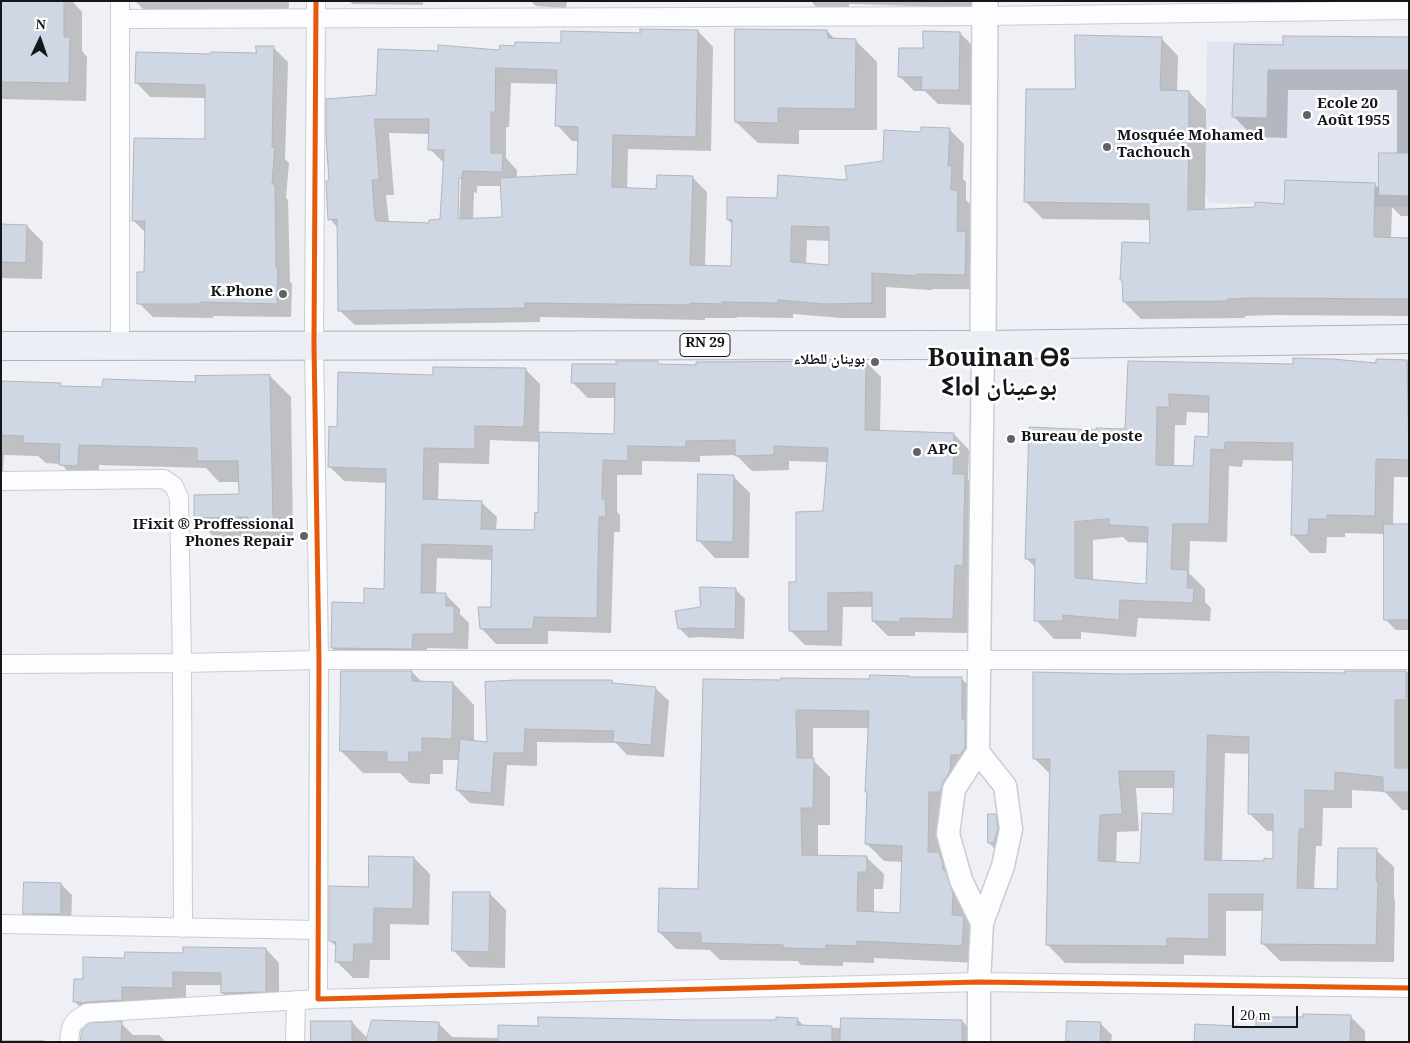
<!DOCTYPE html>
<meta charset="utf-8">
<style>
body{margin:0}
#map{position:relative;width:1410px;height:1043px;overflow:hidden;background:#eef0f6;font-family:Georgia,serif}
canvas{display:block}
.frame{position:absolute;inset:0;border:2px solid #141619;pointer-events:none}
.north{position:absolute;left:15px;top:15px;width:50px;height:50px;-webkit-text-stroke:4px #fff;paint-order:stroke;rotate:3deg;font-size:14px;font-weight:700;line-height:20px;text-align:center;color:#141619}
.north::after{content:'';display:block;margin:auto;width:18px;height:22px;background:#141619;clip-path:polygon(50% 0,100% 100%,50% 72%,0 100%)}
.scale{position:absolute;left:1232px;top:1006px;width:66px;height:22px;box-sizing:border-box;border:2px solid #141619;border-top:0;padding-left:6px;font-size:15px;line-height:18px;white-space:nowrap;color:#141619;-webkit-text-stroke:4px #fff;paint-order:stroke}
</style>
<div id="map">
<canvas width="1410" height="1043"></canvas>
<div class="frame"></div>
<div class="north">N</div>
<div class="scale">20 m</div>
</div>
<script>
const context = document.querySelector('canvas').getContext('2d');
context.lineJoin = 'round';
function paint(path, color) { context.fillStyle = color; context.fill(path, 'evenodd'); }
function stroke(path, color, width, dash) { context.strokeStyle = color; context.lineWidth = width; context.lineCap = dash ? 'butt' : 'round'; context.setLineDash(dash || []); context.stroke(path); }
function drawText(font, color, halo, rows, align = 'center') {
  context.font = font + ' Georgia,"Noto Naskh Arabic","Noto Sans Tifinagh",serif'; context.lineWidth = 5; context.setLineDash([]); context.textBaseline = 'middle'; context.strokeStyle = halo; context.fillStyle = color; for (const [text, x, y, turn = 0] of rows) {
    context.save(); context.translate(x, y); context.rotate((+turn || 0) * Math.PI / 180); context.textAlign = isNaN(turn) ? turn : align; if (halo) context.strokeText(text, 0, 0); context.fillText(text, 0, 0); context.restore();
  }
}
paint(new Path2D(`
 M1409,39V207L1209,203L1204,188L1207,42Z`), '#e0e5f1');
paint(new Path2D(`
 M1,1H72L82,12V51L87,57L86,101L1,99Z
 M135,1H289L288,23L147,13Z
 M350,1H423V5L352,4Z
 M531,1H567L566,8L536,6Z
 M811,1H977V8L849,4V7H816Z
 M698,31L713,47L711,151L628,149L627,189L657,190L692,177L707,192L705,267H732L733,225L728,220L779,199L848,181L884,162L922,133L949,129L964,144L963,179L966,182V200L972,206L980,289H932V290L886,287V318H841L793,314V318L737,317V318H705V320L540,317V322L355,325L339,310L338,228L330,219V181L377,96L439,52L501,51L516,47L680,35ZM511,83L558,84L557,125L572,141H579V175L517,178V170L506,158V127H509ZM389,133L430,134V149L445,164L441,220L430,224L389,223L386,195H394ZM459,176L461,177L459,225H457ZM477,186H501L503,218L473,220L474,192L477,193ZM807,240L831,241V267L806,265Z
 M827,31L836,40H855L877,62V130H799V144L758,143L736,122Z
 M960,33L975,48L973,105L938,104L925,91H914L899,76L924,49Z
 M1161,38L1178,56L1177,92H1189L1206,109L1205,210L1256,208L1286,205L1374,184L1380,189L1397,154V90H1288L1287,138L1254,137L1233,116L1284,46L1409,39V216H1401L1392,207L1391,239H1409V316L1271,315L1245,316V318L1141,319L1124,302L1123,281L1122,280L1151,244V220L1043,219L1026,202L1076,91Z
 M273,47L288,62L285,159L289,163L286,198L288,200L290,282L292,284L291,317L213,316V318L153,317L139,303L145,273L146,233L133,220L206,140V98L150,97L136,82L212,55L258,54Z
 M1,225L27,226L43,242L42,279L1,278Z
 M1377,361H1409V477H1394L1393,525H1409V630H1396L1385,619L1386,534L1345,533V537H1327L1326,553H1310L1292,534L1294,461L1243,460L1242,467L1229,466L1227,542L1190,541L1189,573L1205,589V602L1211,608L1210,621L1138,618L1136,637L1081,632V639H1054L1036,620V568L1026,558L1097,431L1126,430L1130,362L1294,365L1377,364ZM1187,412L1210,413L1209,438L1194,467H1174L1175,425H1186ZM1123,537L1128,542L1149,543L1147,586L1093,581V540Z
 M657,362L661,366L866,362L881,377L880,432L954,434L969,450L968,479L979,491L969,580L968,633L915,632V636H888L873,621V607H843L842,646L805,645L790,630L797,583L824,513L828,462L789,461V470L752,471L736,455L700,456V462L642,461V475H617V512L620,515V532H614L611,633L548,631V644H496L481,628L493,608V560L437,558L436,594H445L460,609V614L469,623L468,649L427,648V664L347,663L332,648L365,604L385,590L387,483L344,481L329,466L338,428L434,377L525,369L540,384L539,434L615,435L616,398H588L573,383L617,365ZM490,440L540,442L539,514L535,531L496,530L497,517L481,502L438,501L439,463L489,464Z
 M270,376L291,397L293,540L271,541L267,537L216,539L195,518L240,495V482H219L206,468L99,465L98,486H82L61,464L46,463L38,456L4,455L3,471H1V382L60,384L63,387L103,388L197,383Z
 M733,476L750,493L749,558H715L699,541Z
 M735,589L745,599L744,639L699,637L689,638L679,628L701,608Z
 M412,672L422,682L453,683L474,705V742L488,743L612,681L615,685L655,688L669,701L664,757L627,755L616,743L537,742V766L507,765L504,806L470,803L457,790L459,760H443V774H430V784L410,783L400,773H363L341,751Z
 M1346,672H1409V810H1402L1385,792L1352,790V808H1323L1322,846H1316L1314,890H1339L1376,850L1394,867V898L1395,900L1394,962L1280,961L1262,943L1263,911H1226V956L1184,955V964L1065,963L1048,945L1051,775L1035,759L1123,675L1347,674ZM1225,753L1250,754L1249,813L1267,831H1274V860L1265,863L1222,861ZM1136,788H1175L1174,815L1142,864L1116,863L1117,832L1139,831Z
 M961,678L978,696L968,772L957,809L961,889L969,911V923L980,934L979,963L874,958V963L843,962V966L801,965L798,961L720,960L710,950L676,949L659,932L700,890L782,682ZM813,728H869L866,792L868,794L867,844L884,861L903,862L901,914L874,913V889H883L884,874L866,857L818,856V825H830V777L813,760Z
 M995,816L1006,827L1000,854L989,843Z
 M414,858L430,874L429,925L390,924V960H370L369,978H353L337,962V947L330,941L370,888Z
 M61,884L72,895L71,925L35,924L24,913Z
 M490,894L506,910L505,968L469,967L453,950Z
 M266,949L279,963V1005L236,1006L222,993V985H186V1001L135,1000V1013L88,1015L74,1001L84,980L126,959Z
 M1350,1016L1365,1031V1042H1195L1257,1029Z
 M797,1019L805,1027L842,1028L962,1021L978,1037V1042H312L352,1022L368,1039L438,1023L452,1037L499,1038L539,1027L692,1021H777Z
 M121,1023L133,1035H159L166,1042H81Z
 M1101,1024L1112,1035L1111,1042L1067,1040Z
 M1,1040H44L46,1042H1Z`), '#0003');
const building = new Path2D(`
 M1,1H64V37H70L69,83L1,82Z
 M640,29L698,30L696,137L613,135L612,187L656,189L657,175L693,176L690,265L731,266L732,220H727V197L777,198L778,175L847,180L845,166L883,161L884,130L921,132V127L950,128L948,166H952L951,190H958L957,231L966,232L965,275L917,274V276L872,273V303L825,304L778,300V303L722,302V304L690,303V305L525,303V308L338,311L337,219L328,220L326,181L329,180L326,136V99L376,95L378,49L438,51V45L499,50L500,45L515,46V42L561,43V31L640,33ZM496,68L557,70L555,126L578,127L577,174L500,178L502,217L458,219L459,178H462L463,171L502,172L503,153H491V112H495ZM375,119H429L428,150H444L440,219L429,220V223L377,221V219H375L372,180H379ZM792,226L829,227V265L791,262Z
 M735,29L827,30L828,38L856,39L855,109L778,108V123L735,122Z
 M923,31L960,32L959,90H921L922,77H898L899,48H923Z
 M1075,35L1162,37L1160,90L1189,91L1188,210L1255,207V202L1284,204L1285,180L1375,183L1374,237L1409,238V299L1253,298L1228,299V301L1123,302L1122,280H1120L1122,242L1150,243L1149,204L1024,202L1026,89H1075Z
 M1283,36L1409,37V70H1268L1267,118L1232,117L1234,44L1283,45Z
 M256,46H274L272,147H275L272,184H275L276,268H278L277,304L200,302V304H137V272H144L145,221H132L134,138L205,139V85L135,83L136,52L211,54V52L256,53Z
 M1379,153H1409V196L1379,195Z
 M1,224L27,225L26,263L1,262Z
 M1293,358L1333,359L1376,363V359L1407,360L1409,460L1376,459L1375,516L1327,515V519H1309L1308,535H1291L1293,443L1225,442L1224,450L1211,449L1209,524H1173L1171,569L1188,570L1187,588H1194L1193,603L1120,600L1119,620L1063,615V621H1034L1035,559H1025L1029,427L1096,430V428L1125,429L1128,361L1293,364ZM1169,394L1209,396L1208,437L1195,436L1193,466L1156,465L1157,407H1169ZM1109,519V525L1148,527L1146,584L1075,578V522Z
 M616,361H658V364L696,365V362L866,361L865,430L954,433L953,474H965L963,566L955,565L953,619L900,618V622L872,621V592L828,593V631H789V582H796V512L823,511L828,448L774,446V455L735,456V440L686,441V447L628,446V461L603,460L602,499H605L606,517H599L597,618L534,617L533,629H480L478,607H491L492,546L422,544L421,593H446V606H454V634H413L412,649L331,648L332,602L364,603V588L384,589L386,469L328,467L329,426L337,427L338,372L433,375V367L526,368L524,427L475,426V449L424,448L423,499L482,501L481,529L534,530L535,512L538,513L539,432L614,434L615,383H571L572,364H616Z
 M270,375L273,520L248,521V517L194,518V495L239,494L238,461H197V448L79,445L78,466L59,465L60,444L23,443L24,436L1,435V381L61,383L60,386L102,387L103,379L196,382L195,376Z
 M698,474L734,475L733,542L697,541Z
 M1384,524H1409V620H1384Z
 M700,587L736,588L735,629L688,628L678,629L675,611L700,607Z
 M341,671H412V681L453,682L452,739L422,738V752H409L408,762H387V752L340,751Z
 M1345,671H1406V700H1395V768H1409V792H1383V777L1335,772V791L1305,790V829H1299L1297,888L1337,889L1338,848H1377L1376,881H1378L1376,945L1261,944L1263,894H1209V939L1167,938V946L1046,945L1050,759H1033V672L1123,674L1271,672L1345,673ZM1208,735L1249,737L1248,814H1273V859L1264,858V861L1205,860ZM1119,771H1174L1173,814L1142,813L1140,863L1098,861L1100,815L1122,814Z
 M870,675L910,676V677H962V719H965V748L960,755H951L950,771L943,782L940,792H929L928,852H939L943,864V870H945L953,893L952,915L964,916L962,946L857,941V946L826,945V949L783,948V945L701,943V933L658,932L659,888L698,889L703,679L781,680V678L869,679ZM798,710L869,711L865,792H867L865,844L902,846L900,913L857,911L858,872H867V856L802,855L801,808H813L814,758H797L796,711Z
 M516,680H612V683L656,687L651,745L613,742L614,731L525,729L524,753H494L491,793L456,790L460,739L487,742L485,682Z
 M988,814H996L998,828L994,843H988Z
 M369,856L414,857L413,909L374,908L373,944H354L353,962H335L336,942L329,941V886L368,887Z
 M24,882L61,883V914H23Z
 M453,892H490L489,952L452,951Z
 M183,947L266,948V992L221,993V973L173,972V988L122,987V1000L86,1002L80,1004L81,1002H73L74,979H83V957L124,958L125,952L183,953Z
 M1303,1014L1351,1015L1350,1042H1194L1195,1024L1256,1027V1017H1303Z
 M538,1017L692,1020H776V1017L798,1018L797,1025L832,1026V1042H498V1025L538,1026Z
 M841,1018L962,1020V1042H840Z
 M372,1020L439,1022L438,1042H366Z
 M311,1021H352V1042H311Z
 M1067,1021L1101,1022L1100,1042L1066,1041Z
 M122,1022L121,1042H80L82,1030L90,1023Z`);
paint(building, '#cfd6e4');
stroke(building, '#b4b5ba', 1);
const minor = new Path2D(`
 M120,1V344
 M316,1L314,344L319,660L318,999L979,982L1409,988
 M120,19L985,16L1409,10
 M1,481L164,479L174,486L179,498L182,663L183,928
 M1,664L182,663L319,660H1409
 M1,924L318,930
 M69,1042C70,1025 72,1021 87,1013L318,999
 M295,1042L296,1000`);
const tertiary = new Path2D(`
 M978,752L1005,786L1011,829L1003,866L982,923L979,982V1042
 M982,923L961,880L948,834L954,789L978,752L983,345`);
const secondary = new Path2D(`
 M983,345L985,1`);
const primary = new Path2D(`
 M1,346L983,345L1409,339`);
stroke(minor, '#caccd0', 20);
stroke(tertiary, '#caccd0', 25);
stroke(secondary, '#caccd0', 28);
stroke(primary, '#acb1bf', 30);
stroke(minor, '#fcfdfe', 18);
stroke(tertiary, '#fcfdfe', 22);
stroke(secondary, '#fcfdfe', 25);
stroke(primary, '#ebeef5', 28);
stroke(new Path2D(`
 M316,1L314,344L319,660L318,999L979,982L1409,988`), '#e8590c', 5);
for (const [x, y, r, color] of [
 [1307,115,5,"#606266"],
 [1107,147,5,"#606266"],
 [283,294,5,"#606266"],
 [875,362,5,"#606266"],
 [1011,439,5,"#606266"],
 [917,452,5,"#606266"],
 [304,536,5,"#606266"]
]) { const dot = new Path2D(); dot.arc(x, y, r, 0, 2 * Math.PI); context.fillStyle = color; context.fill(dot); stroke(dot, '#fff', 2); }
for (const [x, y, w] of [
 [705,345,50]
]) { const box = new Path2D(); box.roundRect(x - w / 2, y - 11.5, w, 23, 4); context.fillStyle = '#fff'; context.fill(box); stroke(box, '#141619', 1); }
drawText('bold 14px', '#141619', null, [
 ["RN 29",705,345]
]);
drawText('bold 15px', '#141619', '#fff', [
 ["Ecole 20",1317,106],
 ["Août 1955",1317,123],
 ["Mosquée Mohamed",1117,138],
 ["Tachouch",1117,155],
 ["K.Phone",273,294,"right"],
 ["بوينان للطلاء",865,362,"right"],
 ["Bureau de poste",1021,439],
 ["APC",927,452],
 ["IFixit ® Proffessional",294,527,"right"],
 ["Phones Repair",294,544,"right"]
], 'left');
drawText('bold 25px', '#141619', '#fff', [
 ["Bouinan ⴱⵓ",999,363],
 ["ⵉⵏⴰⵏ بوعينان",999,392]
]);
</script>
